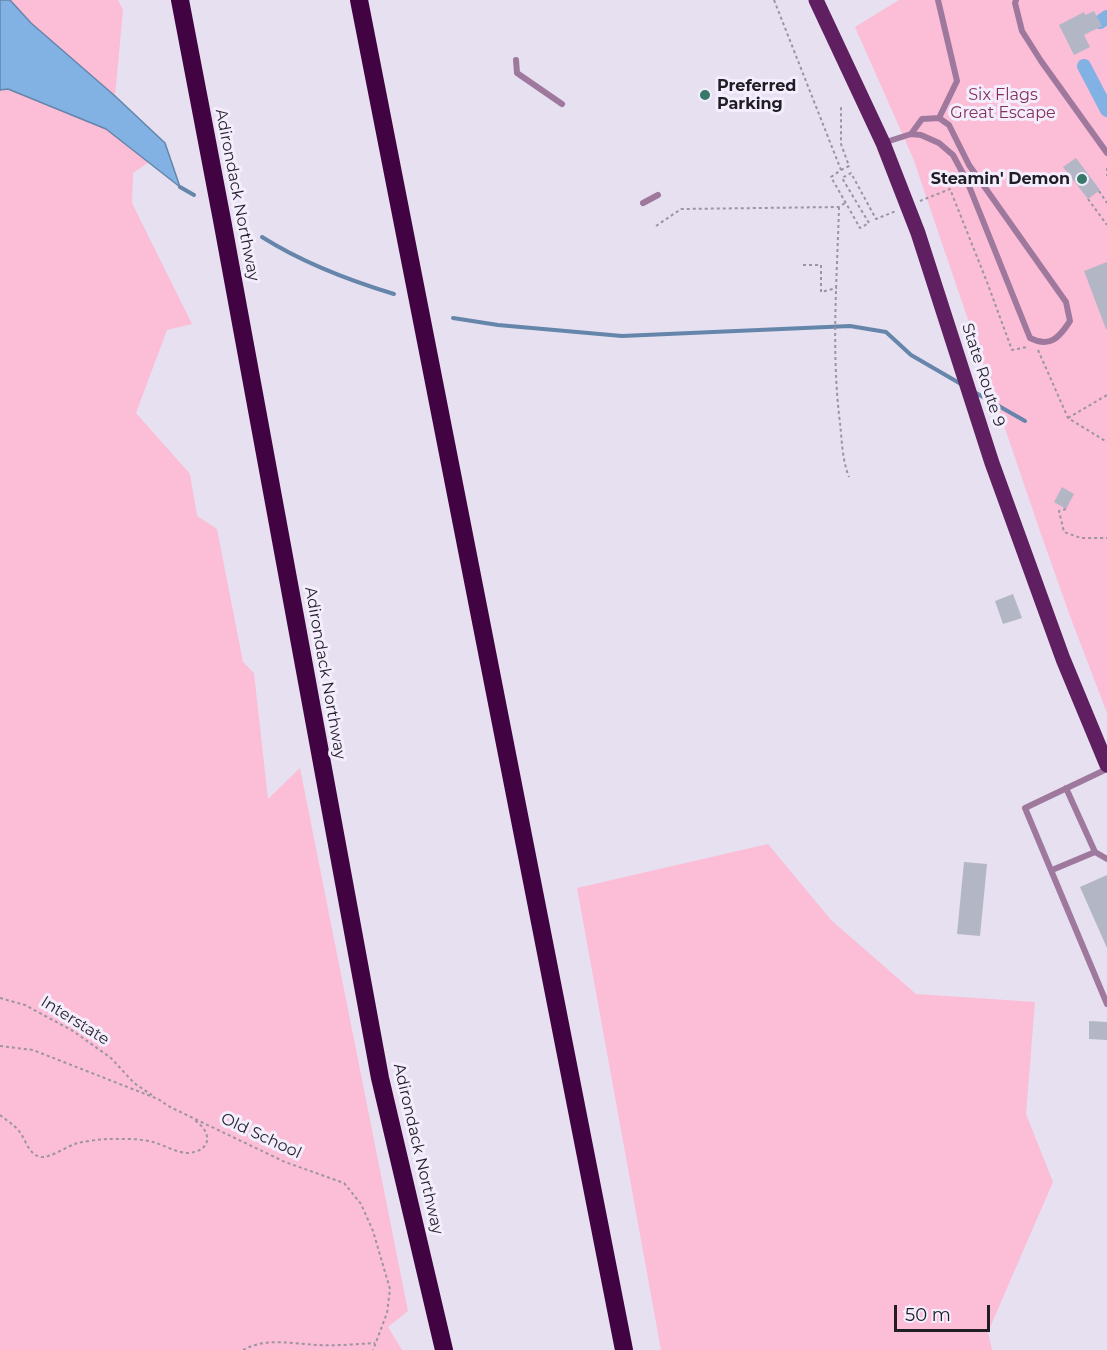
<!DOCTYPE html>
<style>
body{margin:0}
#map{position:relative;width:1107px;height:1350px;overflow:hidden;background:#e6e0f0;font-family:Montserrat,sans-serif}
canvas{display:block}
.scale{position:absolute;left:894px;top:1305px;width:96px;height:27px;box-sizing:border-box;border:3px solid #201e24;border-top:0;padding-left:8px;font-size:18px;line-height:21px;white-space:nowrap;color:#201e24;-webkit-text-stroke:4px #f3edfd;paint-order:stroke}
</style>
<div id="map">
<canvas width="1107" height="1350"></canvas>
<div class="scale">50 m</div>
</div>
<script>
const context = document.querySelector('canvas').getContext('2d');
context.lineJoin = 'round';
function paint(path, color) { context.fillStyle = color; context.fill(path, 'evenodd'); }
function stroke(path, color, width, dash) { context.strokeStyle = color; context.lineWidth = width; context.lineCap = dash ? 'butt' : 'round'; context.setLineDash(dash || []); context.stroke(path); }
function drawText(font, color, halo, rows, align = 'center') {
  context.font = font + ' Montserrat,sans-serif'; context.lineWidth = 6; context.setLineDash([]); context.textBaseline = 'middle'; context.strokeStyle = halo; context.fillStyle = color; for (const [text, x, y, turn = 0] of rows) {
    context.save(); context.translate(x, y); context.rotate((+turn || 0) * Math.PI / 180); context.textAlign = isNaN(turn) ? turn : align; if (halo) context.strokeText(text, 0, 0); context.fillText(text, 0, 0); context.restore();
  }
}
paint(new Path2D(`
 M10,0H118L123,10L115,96L31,23Z
 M899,0H1107V713L1070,616L1042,537L913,158L855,27Z
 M7,88L106,129L149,162L133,173L132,203L192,324L167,330L136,413L190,474L197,516L217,529L243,662L254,673L268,799L300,768L408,1311L388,1327L402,1350H0V90Z
 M768,844L831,920L916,994L1035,1002L1026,1114L1053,1182L988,1332L992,1350H661L577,888Z`), '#fcbdd7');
const water = new Path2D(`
 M0,0H10L31,23L115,96L165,143L180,187L106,129L8,89L0,90Z`);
paint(water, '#82b1e4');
stroke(water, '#6585aa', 1.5);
stroke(new Path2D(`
 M180,187L194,195
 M262,237C300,261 351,281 394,294
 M453,318L498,325L622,336L850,326L886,332L911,355L961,384
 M976,393L1025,421`), '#6585aa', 4);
stroke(new Path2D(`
 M1100,22L1107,17
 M1084,66L1107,110`), '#82b1e4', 14);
paint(new Path2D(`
 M1094,11L1102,26L1084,35L1090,47L1074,55L1059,25L1084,12L1085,15Z
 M1076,158L1100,190L1088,199L1063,167Z
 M1107,262V329H1106L1084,271Z
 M1062,487L1074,494L1066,509L1054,502Z
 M1013,594L1022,618L1003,624L995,601Z
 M964,862L987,864L980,936L957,934Z
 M1107,875V948L1080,887Z
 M1089,1021L1107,1022V1040L1089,1039Z`), '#b3b6c5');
stroke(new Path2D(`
 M774,0L841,170L831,177L860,228L869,223L842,178L851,173L876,219L896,211
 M1107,168V176
 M841,170L849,166L841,144V106
 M1099,191L1107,203
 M1088,199L1107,225
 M920,201L950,189L987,282L1012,350L1027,347
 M839,207C837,279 831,351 840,423C842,441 842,459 849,477
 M656,226L681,209L839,207L845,203
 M803,265H821V292L837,288
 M1038,350L1068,418L1107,442
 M1068,418L1107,395
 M1066,509L1059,511L1064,532L1081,538H1107
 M0,998L25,1005L73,1031L111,1058L134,1083L152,1095
 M0,1046L33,1050L158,1099L170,1107L285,1162L344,1183L361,1204L373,1231L390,1289L387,1313L373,1350
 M0,1115C6,1120 13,1124 18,1130C26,1138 27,1154 41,1157C50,1158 66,1147 75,1144C80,1142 101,1139 107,1139C121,1139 139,1138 153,1142C164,1145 177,1153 188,1153C213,1151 212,1131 194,1120
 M243,1350C266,1337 293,1344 318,1345C337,1346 357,1344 375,1343`), '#9a95a1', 2, [3, 3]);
stroke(new Path2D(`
 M938,0L957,81L939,118
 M1016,0L1015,3L1022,31L1041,61L1107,153
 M516,60L517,73L562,104
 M883,143L911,134L921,135L939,143L953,155L967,181L1030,338C1050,348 1059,338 1070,321L1066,302L969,165L949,125L939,118L922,119L911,134
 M643,203L658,195
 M1107,769L1025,808L1107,1004
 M1066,788L1095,852L1107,859
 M1052,870L1095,852`), '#9e799d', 6);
stroke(new Path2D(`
 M816,0L883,143L918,233L992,463L1063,659L1107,765`), '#601f60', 15);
stroke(new Path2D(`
 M180,0L222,220L380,1078L444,1350
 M359,0L624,1350`), '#420343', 18);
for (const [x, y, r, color] of [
 [705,95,6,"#377868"],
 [1082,179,6,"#377868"]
]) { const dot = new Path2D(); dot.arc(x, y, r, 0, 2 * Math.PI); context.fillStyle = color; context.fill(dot); stroke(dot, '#f3edfd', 2); }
drawText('bold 16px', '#201e24', '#f3edfd', [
 ["Preferred",717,86],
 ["Parking",717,104],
 ["Steamin' Demon",1070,179,"right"]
], 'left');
drawText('16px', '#833259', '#f3edfd', [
 ["Six Flags",1003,95],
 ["Great Escape",1003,113]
]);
drawText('16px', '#201e24', '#f3edfd', [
 ["Adirondack Northway",237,195,79],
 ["State Route 9",983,375,72],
 ["Adirondack Northway",325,673,80],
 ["Interstate",75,1021,32],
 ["Old School",261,1136,25],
 ["Adirondack Northway",418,1149,77]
]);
</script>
